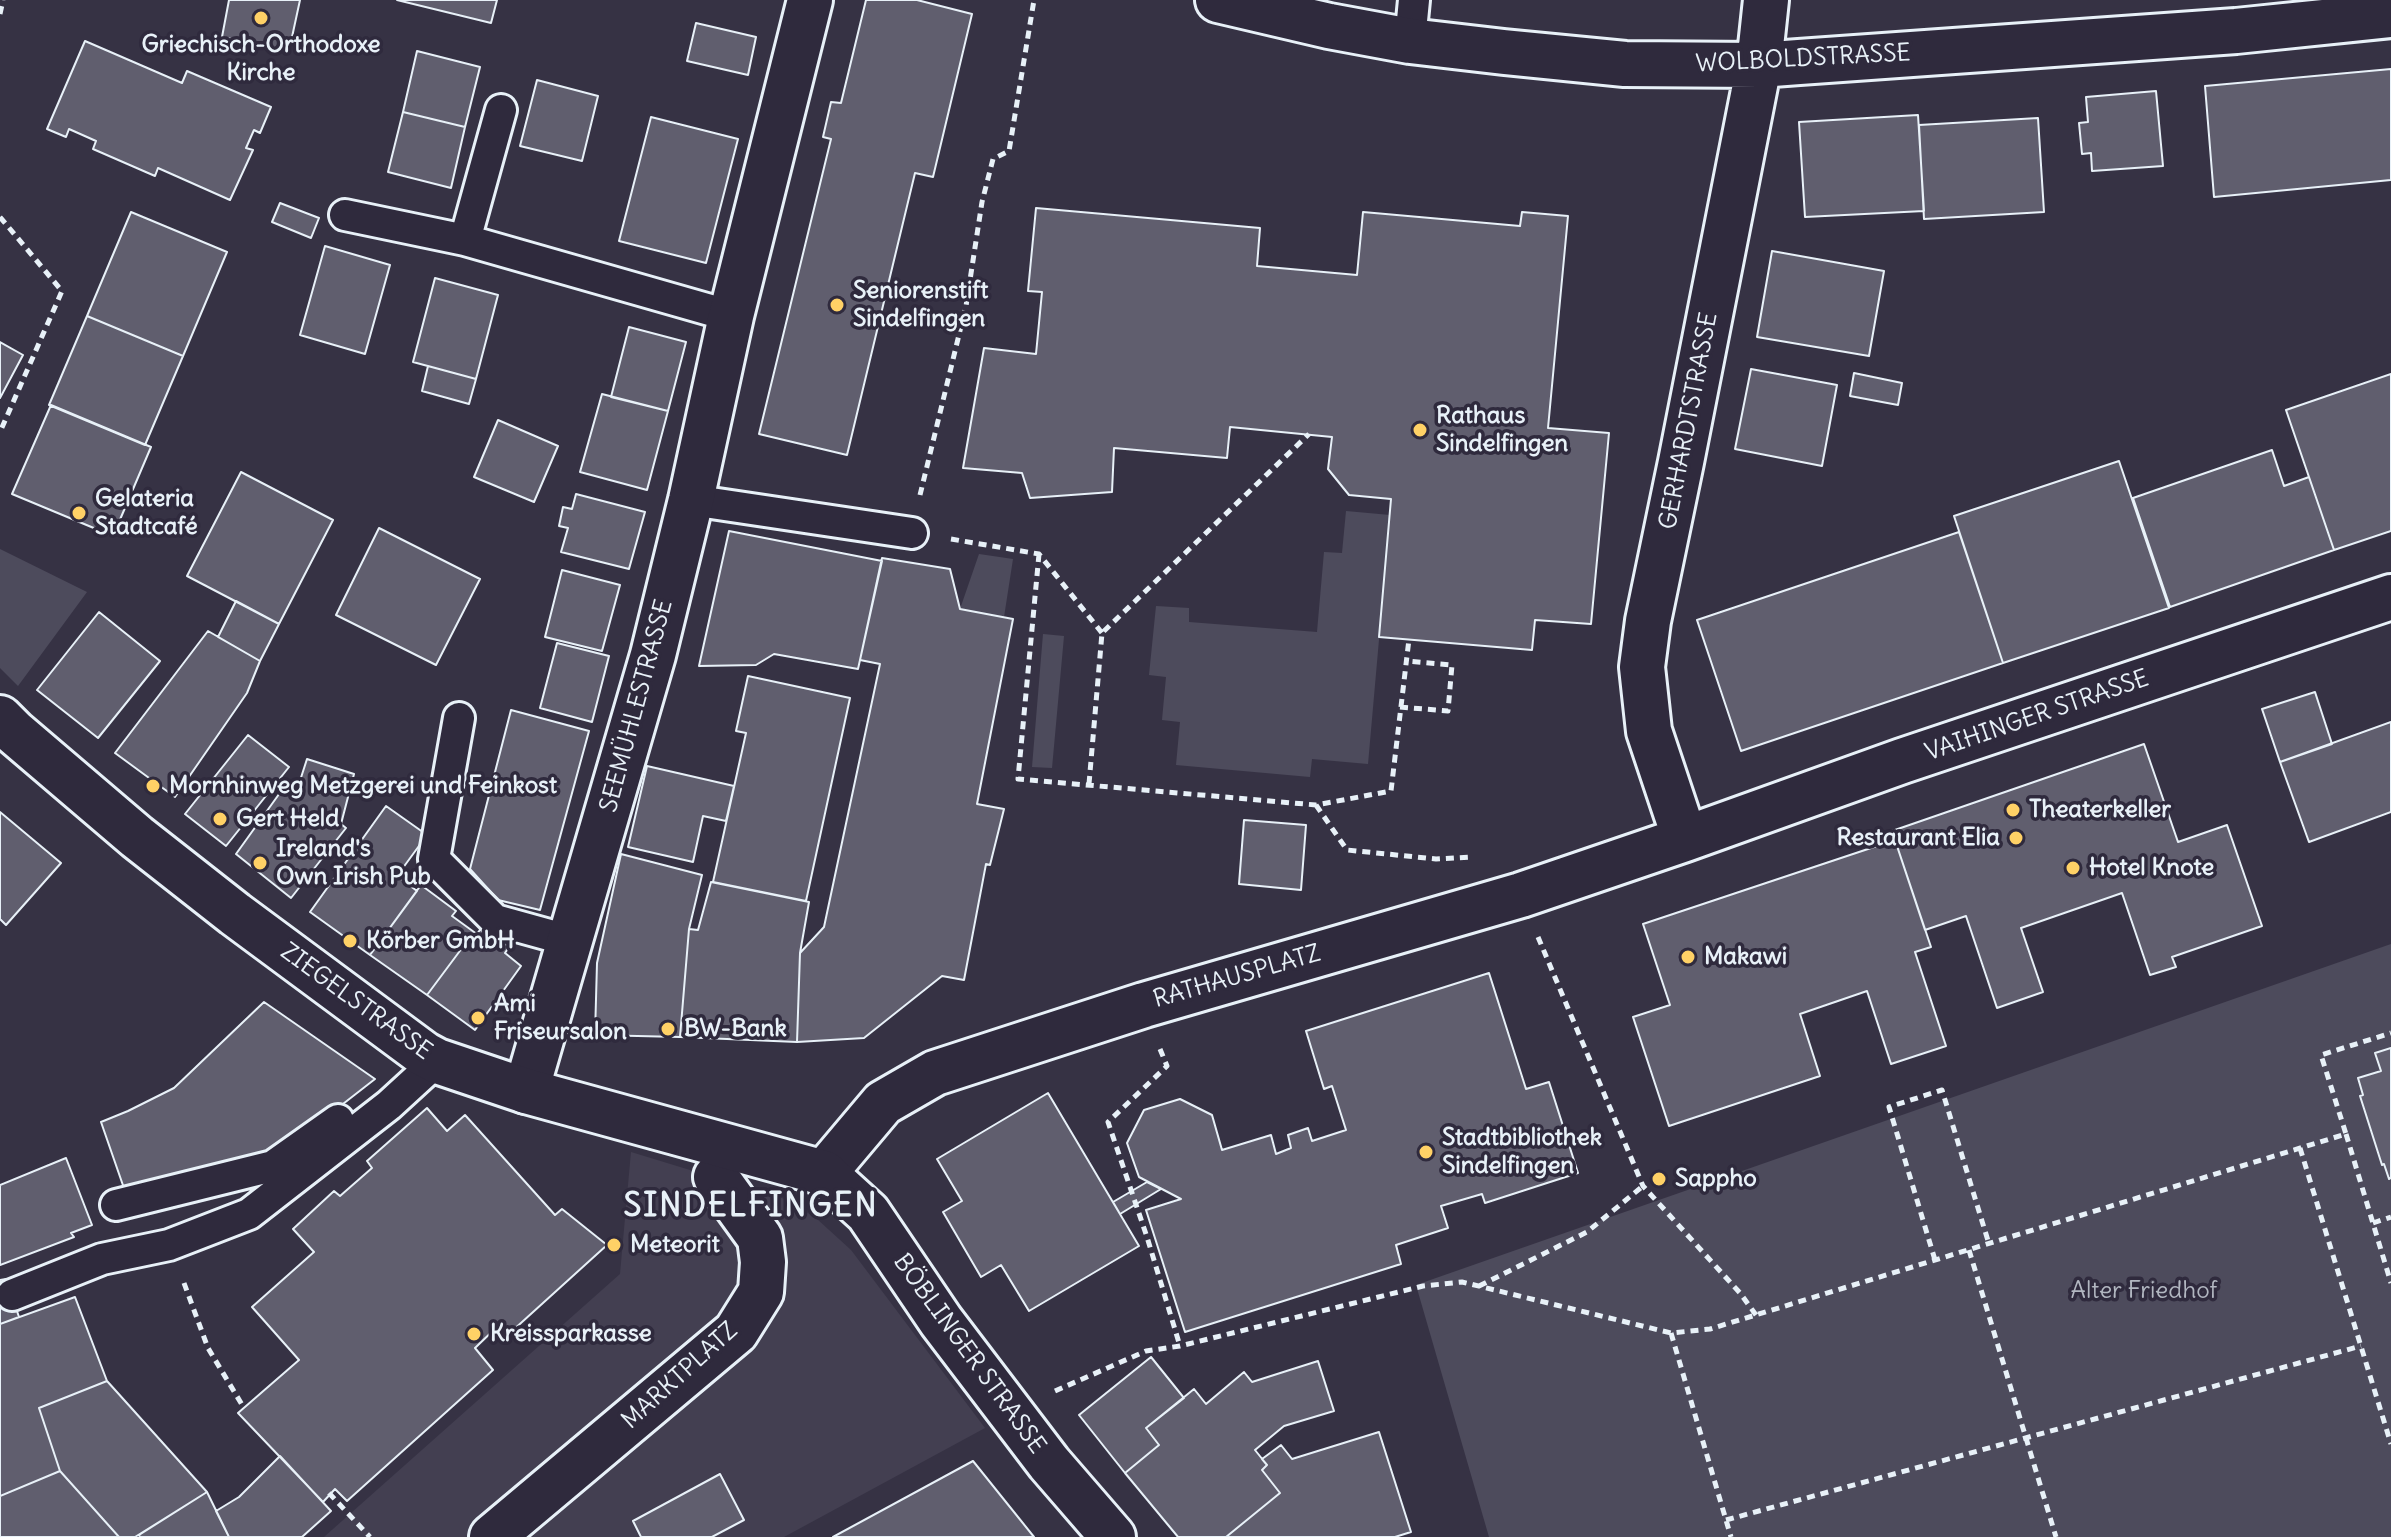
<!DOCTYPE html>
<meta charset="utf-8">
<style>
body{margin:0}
canvas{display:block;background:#363244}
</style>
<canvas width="2391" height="1537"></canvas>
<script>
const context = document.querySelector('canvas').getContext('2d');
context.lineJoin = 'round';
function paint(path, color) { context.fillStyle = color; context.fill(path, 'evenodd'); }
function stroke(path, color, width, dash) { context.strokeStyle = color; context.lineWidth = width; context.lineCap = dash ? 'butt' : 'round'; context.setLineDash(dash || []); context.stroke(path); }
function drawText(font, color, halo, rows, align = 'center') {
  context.font = font + ' Delius,sans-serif'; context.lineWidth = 7; context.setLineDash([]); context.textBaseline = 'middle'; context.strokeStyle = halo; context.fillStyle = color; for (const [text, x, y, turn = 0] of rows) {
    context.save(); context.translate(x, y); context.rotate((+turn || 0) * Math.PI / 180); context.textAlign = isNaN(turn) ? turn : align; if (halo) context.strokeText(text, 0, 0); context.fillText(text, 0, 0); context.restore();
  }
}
paint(new Path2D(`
 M631,1152L788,1200L817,1219L851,1250L985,1428L784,1537H324L620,1274Z`), '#433f51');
paint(new Path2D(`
 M1346,511L1390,515L1368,764L1312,759L1310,777L1176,765L1180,722L1162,720L1166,677L1149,675L1156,606L1189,608V622L1317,632L1324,552L1342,553Z
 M0,549L87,592L18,686L0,668Z
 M979,554L1013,559L1004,617L960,609Z
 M1043,634L1064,636L1052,768L1032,767Z
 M2391,944V1537H1489L1416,1285Z`), '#4d4b5c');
const building = new Path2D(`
 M229,0H300L289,51L222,37Z
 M397,0H497L491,23Z
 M866,0H917L972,14L933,177L915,173L847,455L759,434L831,139L823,137L831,102L841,103Z
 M696,23L756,37L748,75L687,61Z
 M85,41L182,83L187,71L271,107L260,133L254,130L246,148L253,150L230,200L158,168L155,176L93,149L96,141L69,129L66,137L47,129Z
 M417,51L480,67L465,127L403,112Z
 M2391,69V180L2214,197L2205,86Z
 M537,80L598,96L582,161L520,146Z
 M2156,91L2163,166L2092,171L2091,153L2082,154L2079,123L2088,122L2086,97Z
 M403,112L465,127L451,188L388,172Z
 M1918,115L1924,211L1805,217L1799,122Z
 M651,117L738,139L706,263L619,241Z
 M2038,118L2044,212L1924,219L1919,125Z
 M280,203L319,218L311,238L272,222Z
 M1036,208L1260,228L1257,266L1357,275L1363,212L1520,226L1522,212L1568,216L1548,428L1609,433L1591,624L1535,620L1532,650L1379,637L1391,499L1349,495L1328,469L1332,437L1230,427L1227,458L1114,448L1112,492L1030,498L1022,473L963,468L984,348L1036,354L1042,292L1028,291Z
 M131,212L227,252L183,356L87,316Z
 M325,246L390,265L365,354L300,335Z
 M1772,251L1884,271L1869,356L1757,337Z
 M435,278L498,295L476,379L413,362Z
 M87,316L183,356L145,445L49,405Z
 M629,327L686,342L668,411L611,397Z
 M0,342L23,355L0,398Z
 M428,366L476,379L469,404L422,391Z
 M1751,369L1837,385L1822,466L1735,449Z
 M1854,373L1902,383L1898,405L1850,396Z
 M2391,374V531L2334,550L2286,410Z
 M602,394L668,411L647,490L580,472Z
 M51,405L151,447L113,536L12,494Z
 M498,420L558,446L534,502L474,477Z
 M2272,450L2284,486L2309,477L2334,550L2170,607L2133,498Z
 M2119,461L2169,608L2003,663L1954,516Z
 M241,472L333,520L279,624L187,576Z
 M576,494L645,512L629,569L561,552L568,528L559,526L563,507L572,509Z
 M379,528L480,579L436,665L336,615Z
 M729,531L882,561L858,669L774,654L756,665L699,666Z
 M1959,532L2003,663L1741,751L1697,620Z
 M882,558L950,569L960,609L1013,619L977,804L1004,809L990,865L986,864L964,980L942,976L864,1038L797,1042L800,953L824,927L880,664L860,660Z
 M562,570L620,585L602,651L545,637Z
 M236,601L279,624L260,661L218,637Z
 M99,612L160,661L98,738L37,690Z
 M208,631L260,661L247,693L175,797L115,753Z
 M557,643L609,656L592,722L540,708Z
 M748,676L850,698L806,901L713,882L746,733L736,731Z
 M2315,692L2332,744L2280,762L2262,709Z
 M511,710L589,731L540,910L498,900L470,869Z
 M2391,722V812L2309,842L2280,762Z
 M248,735L289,767L226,846L185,814Z
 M2144,744L2178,842L2227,825L2262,926L2172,957L2176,967L2150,975L2122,893L2021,928L2043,992L1997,1008L1966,916L1925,930L1892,831Z
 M307,759L354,774L341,824L346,828L291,898L236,854L287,783L297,790Z
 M647,766L734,786L726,821L703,816L693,862L628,847Z
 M386,806L427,835L397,876L417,891L370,955L310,912Z
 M0,812L61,863L6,925L0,919Z
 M1244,820L1306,825L1301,890L1239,884Z
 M1895,840L1931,947L1915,952L1946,1046L1891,1064L1867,991L1800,1014L1820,1076L1669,1126L1633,1017L1670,1005L1643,924Z
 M621,854L702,875L689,929L680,1037L595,1035L597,963Z
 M711,882L809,902L800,953L797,1042L680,1037L689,929L698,930Z
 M421,885L456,911L452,916L474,932L427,995L370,955Z
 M482,927L509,947L505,953L521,966L475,1030L427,995L474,932L477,934Z
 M1489,973L1526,1089L1549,1082L1578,1173L1485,1203L1482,1194L1441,1206L1448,1228L1396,1245L1401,1264L1185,1332L1146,1210L1181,1199L1139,1177L1127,1143L1144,1110L1180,1099L1212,1115L1222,1150L1271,1135L1276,1154L1291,1148L1288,1135L1308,1128L1312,1141L1346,1130L1332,1086L1324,1089L1306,1031Z
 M264,1002L375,1079L271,1160L261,1152L126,1194L101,1122L128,1111L174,1088Z
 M2391,1048V1178L2389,1179L2384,1164L2382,1165L2360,1096L2363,1095L2358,1078L2381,1071L2375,1053Z
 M1048,1093L1139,1246L1029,1311L1001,1265L981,1277L943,1212L962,1201L937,1159Z
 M427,1108L447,1131L465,1115L555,1215L562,1209L607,1245L511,1332L501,1323L475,1348L493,1370L347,1501L335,1489L323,1502L238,1413L299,1360L252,1307L314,1252L293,1229L334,1191L340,1196L372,1168L367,1161Z
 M66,1158L92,1225L71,1233L74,1237L0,1265V1185Z
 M1147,1182L1161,1189L1120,1214L1113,1202Z
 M6,1279L19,1317L0,1324V1280Z
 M75,1297L107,1381L39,1408L60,1471L0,1496V1324Z
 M1151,1357L1184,1398L1146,1428L1159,1445L1125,1473L1079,1415Z
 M1318,1361L1334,1411L1284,1426L1255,1450L1267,1465L1262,1470L1280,1493L1226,1537H1178L1125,1473L1159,1445L1146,1428L1194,1389L1206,1404L1244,1372L1252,1382Z
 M107,1381L207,1492L135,1537H119L60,1471L39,1408Z
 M1379,1432L1411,1532L1395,1537H1226L1280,1493L1262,1470L1267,1465L1262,1459L1281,1445L1292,1459Z
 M280,1456L331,1511L302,1537H229L216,1511L239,1497Z
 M973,1461L1034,1537H833Z
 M60,1471L119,1537H0V1496Z
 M720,1474L744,1520L712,1537H641L633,1521Z
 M207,1492L229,1537H140L139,1535Z`);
paint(building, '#605e6e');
stroke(building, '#e8f1f8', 2);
const lane = new Path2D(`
 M1410,41L1414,0
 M345,215L465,240L731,316
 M465,240L501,110
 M691,500L912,533
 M459,718L434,859L495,920L571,941
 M116,1205L273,1166L338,1120
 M12,1295L102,1259L169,1245L249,1214L389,1105L437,1061`);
const street = new Path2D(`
 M1218,0L1329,26L1410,41L1504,52L1625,64L1759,65L1799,62L2236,31L2391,15
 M1685,839L1649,731L1642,667L1648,621L1681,462L1759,65L1766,0
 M526,1091L653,655L691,500L731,316L810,0
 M824,1173L883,1103L935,1073L1144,1005L1521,895L1685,839L1902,761L2391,597
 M492,1537L736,1332L761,1292L763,1262L760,1238L716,1177`);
const secondary = new Path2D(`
 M0,718L14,732L137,837L235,914L424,1054L437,1061L526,1091L824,1173L868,1213L941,1321L1049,1463L1113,1537`);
stroke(lane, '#e8f1f8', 36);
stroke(street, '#e8f1f8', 50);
stroke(secondary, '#e8f1f8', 50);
stroke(new Path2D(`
 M0,14L3,0
 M0,217L62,291L0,432
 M920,495L966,306L982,202L993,159L1009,151L1034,0
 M951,539L1039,554L1102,633
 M1039,554L1018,779L1316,805L1391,791L1409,639
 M1400,707L1448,711L1452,665L1406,661
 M1089,784L1102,633L1309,434
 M1316,805L1347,850L1436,859L1471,857
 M1538,937L1643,1186L1740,1293L1756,1315
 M1160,1049L1167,1066L1108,1122L1147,1237L1180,1346
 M2346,1134L2391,1283
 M2300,1148L2391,1444
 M2373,1223L2391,1217
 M1969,1250L2056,1537
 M1935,1260L1889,1107L1942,1090L1989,1244
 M184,1283L208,1348L244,1408
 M1479,1286L1587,1232L1643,1186
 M1671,1333L1731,1537
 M1055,1391L1146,1351L1180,1346L1423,1286L1462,1282L1671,1333L1710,1329L2346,1134L2321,1055L2391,1033
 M329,1493L370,1537
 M1726,1520L2361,1346`), '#e8f1f8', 5, [8, 6]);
stroke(lane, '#2f2a3d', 30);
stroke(street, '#2f2a3d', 44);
stroke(secondary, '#2f2a3d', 44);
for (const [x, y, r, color] of [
 [261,18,8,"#ffd166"],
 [837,305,8,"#ffd166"],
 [1420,430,8,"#ffd166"],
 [79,513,8,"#ffd166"],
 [153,786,8,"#ffd166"],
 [2013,810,8,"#ffd166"],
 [220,819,8,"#ffd166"],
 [2016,838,8,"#ffd166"],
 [260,863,8,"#ffd166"],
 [2073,868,8,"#ffd166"],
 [350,941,8,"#ffd166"],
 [1688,957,8,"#ffd166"],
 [478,1018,8,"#ffd166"],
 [668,1029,8,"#ffd166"],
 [1426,1152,8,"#ffd166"],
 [1659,1179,8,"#ffd166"],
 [614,1245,8,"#ffd166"],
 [474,1334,8,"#ffd166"]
]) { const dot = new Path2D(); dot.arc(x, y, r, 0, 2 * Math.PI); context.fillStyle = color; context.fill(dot); stroke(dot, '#2f2a3d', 3); }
drawText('bold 24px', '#e8f1f8', '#2f2a3d', [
 ["Griechisch-Orthodoxe",261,45,"center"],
 ["Kirche",261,73,"center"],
 ["Seniorenstift",853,291],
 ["Sindelfingen",853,319],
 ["Rathaus",1436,416],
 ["Sindelfingen",1436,444],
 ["Gelateria",95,499],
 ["Stadtcafé",95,527],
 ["Mornhinweg Metzgerei und Feinkost",169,786],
 ["Theaterkeller",2029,810],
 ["Gert Held",236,819],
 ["Restaurant Elia",2000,838,"right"],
 ["Ireland's",276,849],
 ["Own Irish Pub",276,877],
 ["Hotel Knote",2089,868],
 ["Körber GmbH",366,941],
 ["Makawi",1704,957],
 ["Ami",494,1004],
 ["Friseursalon",494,1032],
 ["BW-Bank",684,1029],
 ["Stadtbibliothek",1442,1138],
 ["Sindelfingen",1442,1166],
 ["Sappho",1675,1179],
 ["Meteorit",630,1245],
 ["Kreissparkasse",490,1334]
], 'left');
drawText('24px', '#e8f1f8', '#2f2a3d', [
 ["WOLBOLDSTRASSE",1803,59,-3],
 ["GERHARDTSTRASSE",1689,421,-79],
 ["SEEMÜHLESTRASSE",637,706,-75],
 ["VAIHINGER STRASSE",2037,716,-19],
 ["RATHAUSPLATZ",1237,977,-16],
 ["ZIEGELSTRASSE",356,1002,36],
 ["BÖBLINGER STRASSE",969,1354,54],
 ["MARKTPLATZ",680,1376,-42]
]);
drawText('24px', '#b2b7c1', '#2f2a3d', [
 ["Alter Friedhof",2144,1291]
]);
context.letterSpacing = '2px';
drawText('bold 32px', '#e8f1f8', '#2f2a3d', [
 ["SINDELFINGEN",751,1207]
]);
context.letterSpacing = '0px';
</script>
